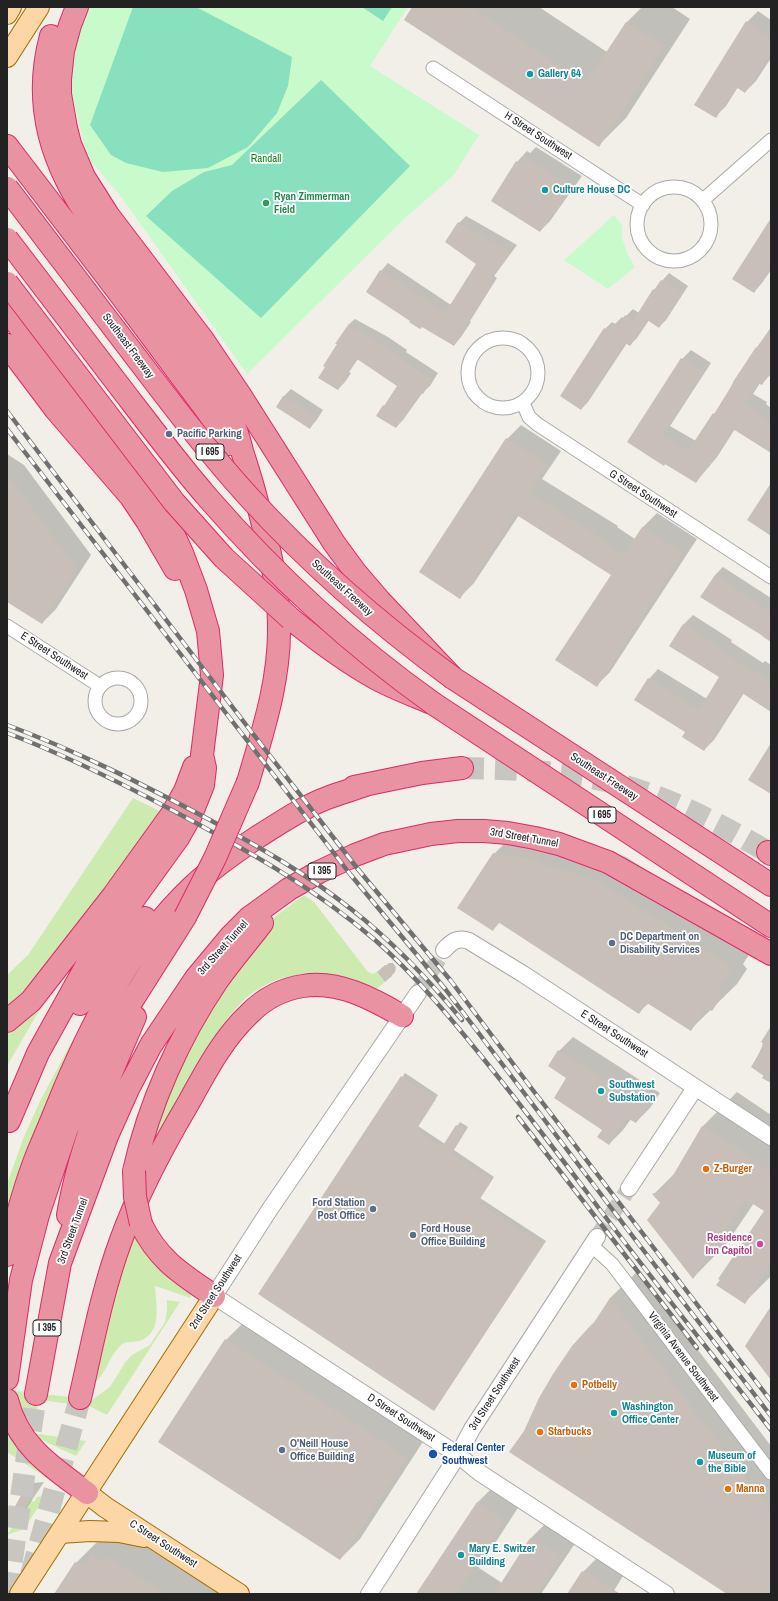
<!DOCTYPE html>
<style>
body{margin:0}
#map{position:relative;width:778px;height:1601px;overflow:hidden;background:#f2efe9;font-family:"Archivo Narrow",sans-serif}
canvas{display:block}
.frame{position:absolute;inset:0;border:8px solid #222;pointer-events:none}
</style>
<div id="map">
<canvas width="778" height="1601"></canvas>
<div class="frame"></div>
</div>
<script>
const context = document.querySelector('canvas').getContext('2d');
context.lineJoin = 'round';
function paint(path, color) { context.fillStyle = color; context.fill(path, 'evenodd'); }
function stroke(path, color, width, dash) { context.strokeStyle = color; context.lineWidth = width; context.lineCap = dash ? 'butt' : 'round'; context.setLineDash(dash || []); context.stroke(path); }
function drawText(font, color, halo, rows, align = 'center') {
  context.font = font + ' "Archivo Narrow",sans-serif'; context.lineWidth = 3.5; context.setLineDash([]); context.textBaseline = 'middle'; context.strokeStyle = halo; context.fillStyle = color; for (const [text, x, y, turn = 0] of rows) {
    context.save(); context.translate(x, y); context.rotate((+turn || 0) * Math.PI / 180); context.textAlign = isNaN(turn) ? turn : align; if (halo) context.strokeText(text, 0, 0); context.fillText(text, 0, 0); context.restore();
  }
}
paint(new Path2D(`
 M133,798L164,813L20,997L7,1008V975L28,955Z
 M304,895L314,902L368,972L373,974L377,972L385,982L375,990C368,986 361,982 353,979C322,969 281,972 254,992C240,1001 231,1015 221,1028C194,1066 173,1108 151,1149L158,1118L188,1047L249,944L272,919Z
 M59,981L36,1016L7,1066V1031Z
 M90,1014L7,1223V1184L23,1139L40,1101L72,1041Z
 M131,1229L190,1291L191,1298L155,1286C156,1304 163,1334 139,1341C132,1343 125,1340 119,1347C108,1359 106,1374 93,1385L92,1400L110,1387L126,1361L132,1355L150,1345L165,1322L167,1311V1300L180,1302L107,1415L87,1405L85,1406L33,1399L32,1405L38,1407L35,1429H26L15,1399L14,1391L80,1398Z
 M7,1426L57,1476L53,1482L7,1452Z
 M33,1433L86,1441L76,1456L33,1436Z
 M46,1495L24,1529L7,1535L31,1500L34,1502L37,1497Z`), '#cdebb0');
paint(new Path2D(`
 M85,7H408L370,66L479,135L453,176L404,219L247,374L122,198L87,156L70,86L80,16Z
 M614,215L622,225V238L628,255L635,267L608,289L564,260Z`), '#c8facc');
paint(new Path2D(`
 M133,7H196L292,57L288,86L277,113L248,147L208,168L163,172L126,163L111,155L90,125Z
 M362,7H392L383,21Z
 M321,80L410,166L261,318L146,216L172,191L204,172L232,165Z`), '#88e0be');
paint(new Path2D(`
 M413,7H539L607,52L627,22L642,7H672L690,19L626,118L599,145Z
 M758,11L771,20V58L756,81L745,92L738,87L726,106L715,117L747,22Z
 M536,147L582,176L550,221L540,231L517,162L527,151L530,153Z
 M466,216L517,245L494,276L497,278L470,321L471,322L461,337L454,345L422,326L411,321L381,271L388,263L451,305L477,264L459,223Z
 M771,220V270L762,283L754,292Z
 M669,273L688,286L666,320L659,327L649,320L637,338L630,345L627,343L588,402L581,409L605,329L612,322L615,324L622,317L624,318L633,309L639,313L654,290Z
 M355,319L388,337L407,350L406,352L438,373L430,386L423,392L403,420L396,427L384,406L390,400L398,386L358,359L349,372L351,373L345,382L338,389L348,325Z
 M771,328V374L762,384L760,383L753,394L767,402L766,404L771,408V452L735,429L717,457L696,482L628,442L682,359L691,350L711,363L670,426L696,441L714,414L719,409L734,381L757,347Z
 M291,389L323,410L316,421L310,427L277,407L284,396Z
 M521,425L561,451L542,479L618,526L617,527L635,539L643,527L657,513L697,539L610,672L596,686L613,574L519,515L474,583L460,597L507,439Z
 M7,454L24,465L91,555L56,609L42,623L7,600Z
 M723,567L771,598V642L762,636L763,634L715,575Z
 M693,615L732,640L731,642L763,663L765,661L771,665V711L744,693L714,740L704,750L687,732L649,679L658,669L707,699L721,677L683,625Z
 M520,828L562,836L626,857L757,942L743,964L747,969L737,984L690,1030L649,1003L639,1012L500,922L493,930L494,854Z
 M389,963H393L396,967L395,972L392,975L381,969Z
 M771,1026V1083L762,1078L764,1075L752,1066L763,1046L762,1045L763,1043L761,1042Z
 M573,1037L660,1093L650,1108L636,1122L631,1119L623,1130L609,1144L604,1129L568,1078L549,1066L559,1051Z
 M405,1073L438,1095L418,1126L445,1144L460,1122L468,1127L454,1150L494,1177L480,1198L546,1241L437,1406L260,1294Z
 M737,1092L771,1115V1276L744,1303L765,1210L754,1203L727,1243L693,1278L661,1203L654,1194L676,1172L702,1127Z
 M638,1271L771,1446V1594H729L590,1326L597,1320L610,1298Z
 M246,1320L426,1437L360,1539L340,1559L226,1340Z
 M44,1482L22,1515L15,1522L25,1490L32,1483Z
 M498,1482L523,1500L479,1568L502,1583L531,1538L551,1518L580,1536L541,1594H417L478,1502Z
 M120,1527L237,1594H56L76,1563L104,1535Z
 M603,1552L629,1566L612,1594H569L583,1572Z`), '#0003');
paint(new Path2D(`
 M412,7H470L586,83L626,22L664,46L599,147L404,20Z
 M746,21L771,38V53L745,93L736,87L716,118L694,105Z
 M524,157L573,187L555,213L554,212L540,232L491,201L516,161L520,164Z
 M771,218V266L754,293L732,279Z
 M458,222L510,253L503,264L501,263L487,284L491,286L463,329L465,330L454,346L422,327L420,329L409,322L410,321L366,292L380,270L445,313L476,264L445,242Z
 M661,280L682,293L659,328L647,320L630,346L625,343L581,410L560,396L604,328L609,331L614,323L618,326L625,315L633,321L653,289L654,290Z
 M348,325L381,344L401,357L400,359L432,380L423,394L421,393L396,428L376,416L383,405L384,406L397,386L357,359L343,379L345,380L338,390L318,378L325,367L323,366L337,344H335Z
 M771,327V371L762,385L758,383L745,403L758,412L757,413L771,422V453L733,429L708,468L707,467L696,483L665,464L664,466L627,442L681,358L703,372L662,435L688,451L713,413L714,414L734,382H733L756,347L757,348Z
 M283,396L317,417L310,429L276,407Z
 M506,438L547,465L529,493L604,540L603,542L624,555L642,527L683,553L597,687L555,660L611,575L515,514L460,599L419,572Z
 M7,475L77,569L42,624L7,602Z
 M771,483V536L747,520Z
 M715,575L771,612V641L700,597Z
 M683,624L723,650L722,652L753,672L754,670L771,681V712L742,693L704,751L682,737L685,732L634,700L648,678L699,710L719,677L669,646Z
 M771,743V794L748,780Z
 M493,853L538,860L537,862L600,882L732,968L718,990L722,996L712,1011L710,1010L708,1012L705,1009L691,1031L647,1003L639,1014L498,922L493,931L457,908Z
 M385,965L390,966L393,971L392,976L385,982L377,972Z
 M771,1025V1081L751,1067L758,1056Z
 M558,1050L647,1107L636,1123L627,1118L609,1145L597,1137L602,1130L554,1098L566,1078L548,1066Z
 M401,1076L436,1099L416,1130L442,1147L456,1125L465,1130L451,1153L492,1180L478,1202L543,1245L434,1411L258,1294Z
 M702,1126L751,1157L750,1159L771,1172V1264L745,1304L716,1285L720,1280L718,1279L764,1211L745,1199L693,1279L647,1220L660,1203L652,1194L665,1189Z
 M610,1298L697,1415L771,1510V1594H727L509,1452L524,1431L539,1398L553,1374L572,1346L590,1326L591,1327Z
 M771,1306V1380L745,1346Z
 M225,1339L407,1458L340,1560L158,1442Z
 M38,1489L15,1523L8,1519L24,1490Z
 M477,1502L500,1517V1518L504,1521L456,1594H416Z
 M530,1538L561,1556L536,1594H494Z
 M92,1554L104,1563L108,1557L166,1594H54L75,1562L84,1566Z
 M582,1571L586,1574L587,1572L620,1594H567Z`), '#c7bfb8');
stroke(new Path2D(`
 M418,993L444,950
 M597,1237L629,1188`), '#c8c6c1', 16, [16, 8]);
stroke(new Path2D(`
 M462,768C514,769 568,771 619,784C672,799 720,824 768,852
 M31,1575L80,1398
 M7,1594L36,1394`), '#c8c6c1', 22, [22, 11]);
const minor = new Path2D(`
 M433,68L643,205
 M637 224a37 37 0 1 1 74 0a37 37 0 1 1-74 0Z
 M703,200L771,140
 M468 373a35 35 0 1 1 70 0a35 35 0 1 1-70 0Z
 M523,403L529,417L537,424L771,577
 M7,626L100,686
 M95 701a23 23 0 1 1 46 0a23 23 0 1 1-46 0Z
 M591,1245L612,1264L771,1473`);
const tertiary = new Path2D(`
 M444,950C452,941 458,937 469,941L523,974L771,1137
 M418,993L270,1209L214,1296L458,1455L480,1473L666,1594
 M629,1188L695,1088
 M369,1594L458,1455L472,1429L597,1237`);
const primary = new Path2D(`
 M7,14L11,7
 M7,57L39,7
 M87,1493L105,1507L239,1594
 M60,1533L90,1531L119,1532L144,1537
 M20,1594L214,1296`);
const motorway = new Path2D(`
 M77,7L70,25L63,51L60,79V94L66,128L70,144L84,177L108,215L203,340L240,395L334,543L356,573L380,601L453,678L771,885
 M51,36C32,106 52,166 93,224C105,242 120,259 133,276C170,324 209,373 235,428C238,435 240,443 242,451C247,467 252,482 256,498C267,540 279,583 279,626C280,680 263,731 248,782
 M7,146L117,290L207,411L229,444
 M7,309L37,352L150,496L172,531L182,553L196,590L208,631L212,675L202,755L205,768L203,785L191,815L178,838L89,961L38,1053L9,1121
 M7,345L56,410L131,497L147,521L175,569
 M291,619C318,641 346,662 377,679C396,689 415,696 434,704L771,926
 M354,787L422,773L462,768
 M768,852L771,854
 M80,1004L103,969L145,918
 M7,1021L31,1001L113,896L172,814L185,791L194,767
 M134,1171C149,1104 179,1037 217,981C231,961 247,943 262,923
 M68,1215C79,1149 108,1078 135,1017
 M141,1224C158,1260 182,1274 214,1296
 M7,1255C16,1220 25,1184 39,1150C45,1136 51,1122 57,1107C89,1028 129,947 192,887C212,868 235,852 259,836C280,823 303,807 327,798C340,793 355,789 368,784
 M7,1379L21,1280L38,1215L66,1131L92,1071L103,1048L121,1018L185,917
 M36,1394L60,1263L107,1136L128,1089L151,1045L196,978L231,936L249,918L289,889L319,872L355,855L384,844L431,834L458,831H484L508,833L535,838L559,844L608,862L771,954
 M80,1398C92,1346 102,1291 121,1240C138,1192 163,1146 189,1102C206,1071 224,1037 250,1013C264,999 283,989 303,986C338,980 373,999 402,1016
 M7,1400C18,1446 52,1467 87,1493`);
stroke(minor, '#a9a9a9', 15);
stroke(tertiary, '#a9a9a9', 18);
stroke(primary, '#a06b00', 22);
stroke(motorway, '#dc2a67', 24);
stroke(minor, '#fff', 13);
stroke(tertiary, '#fff', 16);
stroke(primary, '#fcd6a4', 20);
stroke(motorway, '#e892a2', 22);
const rail = new Path2D(`
 M7,411L250,730L357,868L451,981L532,1089L771,1401
 M7,429L350,874L446,990L634,1238L771,1416
 M7,725C77,751 144,785 210,820C259,847 307,874 351,909C392,941 429,980 462,1020
 M7,733C63,754 117,781 170,809C243,848 312,886 375,940C415,975 449,1016 482,1057C518,1101 552,1146 586,1191C646,1272 709,1350 771,1430
 M518,1117L697,1348`);
stroke(rail, '#707070', 4.5);
stroke(rail, '#fff', 3, [9]);
const motorwayBridge = new Path2D(`
 M7,188C51,245 95,303 139,361C174,407 209,453 248,496C310,564 379,624 453,678
 M7,239C44,287 80,335 117,383C147,422 176,461 208,498C275,575 351,645 434,704
 M7,283L174,502L224,558L291,619
 M185,917L215,858L248,782
 M134,1171L135,1197L141,1224`);
stroke(motorwayBridge, '#dc2a67', 24, []);
stroke(motorwayBridge, '#e892a2', 22);
for (const [x, y, r, color] of [
 [530,74,4,"#0f9aa8"],
 [545,190,4,"#0f9aa8"],
 [266,203,4,"#2e9e5b"],
 [169,434,4,"#5c6f8a"],
 [612,943,4,"#5c6f8a"],
 [601,1091,4,"#0f9aa8"],
 [706,1169,4,"#e8710a"],
 [373,1209,4,"#5c6f8a"],
 [413,1235,4,"#5c6f8a"],
 [760,1244,4,"#d1479c"],
 [574,1385,4,"#e8710a"],
 [614,1413,4,"#0f9aa8"],
 [540,1432,4,"#e8710a"],
 [282,1450,4,"#5c6f8a"],
 [433,1454,5,"#1a4fb4"],
 [700,1462,4,"#0f9aa8"],
 [728,1489,4,"#e8710a"],
 [461,1555,4,"#0f9aa8"]
]) { const dot = new Path2D(); dot.arc(x, y, r, 0, 2 * Math.PI); context.fillStyle = color; context.fill(dot); stroke(dot, '#fff', 1.5); }
for (const [x, y, w] of [
 [210,452,28],
 [602,815,28],
 [322,871,28],
 [47,1328,28]
]) { const box = new Path2D(); box.roundRect(x - w / 2, y - 8, w, 16, 3); context.fillStyle = '#fff'; context.fill(box); stroke(box, '#222', 1); }
drawText('bold 10px', '#222', null, [
 ["I 695",210,452],
 ["I 695",602,815],
 ["I 395",322,871],
 ["I 395",47,1328]
]);
drawText('bold 11px', '#0d838f', '#fff', [
 ["Gallery 64",538,74],
 ["Culture House DC",553,190],
 ["Southwest",609,1085],
 ["Substation",609,1098],
 ["Washington",622,1407],
 ["Office Center",622,1420],
 ["Museum of",708,1456],
 ["the Bible",708,1469],
 ["Mary E. Switzer",469,1549],
 ["Building",469,1562]
], 'left');
drawText('11px', '#222', '#fff', [
 ["H Street Southwest",538,136,33],
 ["Southeast Freeway",128,346,53],
 ["G Street Southwest",643,494,33],
 ["Southeast Freeway",342,588,42],
 ["E Street Southwest",54,656,33],
 ["Southeast Freeway",604,777,33],
 ["3rd Street Tunnel",524,838,10],
 ["3rd Street Tunnel",223,948,-48],
 ["E Street Southwest",614,1034,33],
 ["3rd Street Tunnel",73,1231,-70],
 ["2nd Street Southwest",216,1292,-57],
 ["Virginia Avenue Southwest",683,1357,53],
 ["3rd Street Southwest",495,1394,-57],
 ["D Street Southwest",401,1418,33],
 ["C Street Southwest",163,1544,33]
]);
drawText('11px', '#0c8416', '#fff', [
 ["Randall",266,159]
]);
drawText('bold 11px', '#27864d', '#fff', [
 ["Ryan Zimmerman",274,197],
 ["Field",274,210]
], 'left');
drawText('bold 11px', '#4e5e75', '#fff', [
 ["Pacific Parking",177,434],
 ["DC Department on",620,937],
 ["Disability Services",620,950],
 ["Ford Station",365,1203,"right"],
 ["Post Office",365,1216,"right"],
 ["Ford House",421,1229],
 ["Office Building",421,1242],
 ["O'Neill House",290,1444],
 ["Office Building",290,1457]
], 'left');
drawText('bold 11px', '#c56008', '#fff', [
 ["Z-Burger",714,1169],
 ["Potbelly",582,1385],
 ["Starbucks",548,1432],
 ["Manna",736,1489]
], 'left');
drawText('bold 11px', '#b23c85', '#fff', [
 ["Residence",752,1238],
 ["Inn Capitol",752,1251]
], 'right');
drawText('bold 11px', '#164399', '#fff', [
 ["Federal Center",442,1448],
 ["Southwest",442,1461]
], 'left');
</script>
